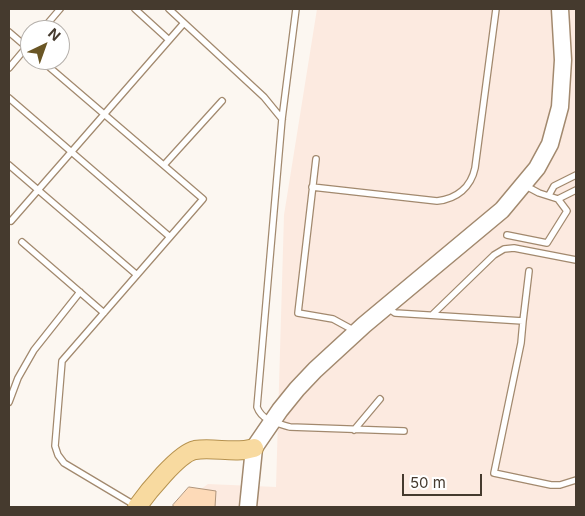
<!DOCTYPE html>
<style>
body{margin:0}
#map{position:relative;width:585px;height:516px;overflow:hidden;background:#fcf7f1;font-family:Inter,sans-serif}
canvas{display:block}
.frame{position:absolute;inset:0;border:10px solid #453a2e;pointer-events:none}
.north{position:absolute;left:20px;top:20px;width:50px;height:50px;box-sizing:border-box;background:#fff;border:1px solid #b5b0ab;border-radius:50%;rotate:42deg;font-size:14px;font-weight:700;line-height:20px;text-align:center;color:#453a2e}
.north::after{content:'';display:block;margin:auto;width:18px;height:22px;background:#6a5625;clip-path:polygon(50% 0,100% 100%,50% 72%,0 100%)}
.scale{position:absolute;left:402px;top:474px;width:80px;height:22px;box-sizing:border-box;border:2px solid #453a2e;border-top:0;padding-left:6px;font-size:15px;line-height:18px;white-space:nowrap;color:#453a2e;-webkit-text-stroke:4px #fff;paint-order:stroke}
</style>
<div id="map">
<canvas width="585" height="516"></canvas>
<div class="frame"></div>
<div class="north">N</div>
<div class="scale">50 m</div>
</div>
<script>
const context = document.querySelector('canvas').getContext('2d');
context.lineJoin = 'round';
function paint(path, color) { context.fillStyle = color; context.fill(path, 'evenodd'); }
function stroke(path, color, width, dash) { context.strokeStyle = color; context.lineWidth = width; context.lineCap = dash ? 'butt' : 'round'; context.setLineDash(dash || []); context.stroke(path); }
paint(new Path2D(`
 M317,9H576V507H176L208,484L276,487L284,215Z`), '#fceae0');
const building = new Path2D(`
 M189,487L216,491L215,507H173V505Z`);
paint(building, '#fddab8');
stroke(building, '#b0957b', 1);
const lane = new Path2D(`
 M135,9L169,40
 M169,9L264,97L282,119
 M296,9L282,119L257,407C262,421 277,423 290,427L404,431
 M42,30L60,9
 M9,32L30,50
 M41,60L203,199L62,361L55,446L58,455L64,463L136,506
 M9,68L30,43
 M9,98L170,237
 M316,159L298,313L333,319L355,331
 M9,165L137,275
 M164,165L222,101
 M524,185L539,193L558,199L576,190
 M312,187L437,201C457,199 471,187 475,168L496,9
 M549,195L554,186L576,175
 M11,221L184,23
 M507,235L547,243L567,211L558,199
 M22,242L104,313
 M388,308L395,313L523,321L529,271
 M432,315L494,255L504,249L514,248L576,260
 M523,321L521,343L494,473L551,485H560L576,480
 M9,402L18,378L34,350L80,292
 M354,430L380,399`);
const secondary = new Path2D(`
 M248,507L254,448L280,410L297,389L315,370L364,325L502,210L537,168L550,144L560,107L563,60L560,9`);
const primary = new Path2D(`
 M137,507C147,493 179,453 195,450C215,447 235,454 254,448`);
stroke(lane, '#a2896e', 8);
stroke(secondary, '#a2896e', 19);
stroke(primary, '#b6924f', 20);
stroke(lane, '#fff', 5.5);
stroke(secondary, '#fff', 16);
stroke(primary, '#f8daa0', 18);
</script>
